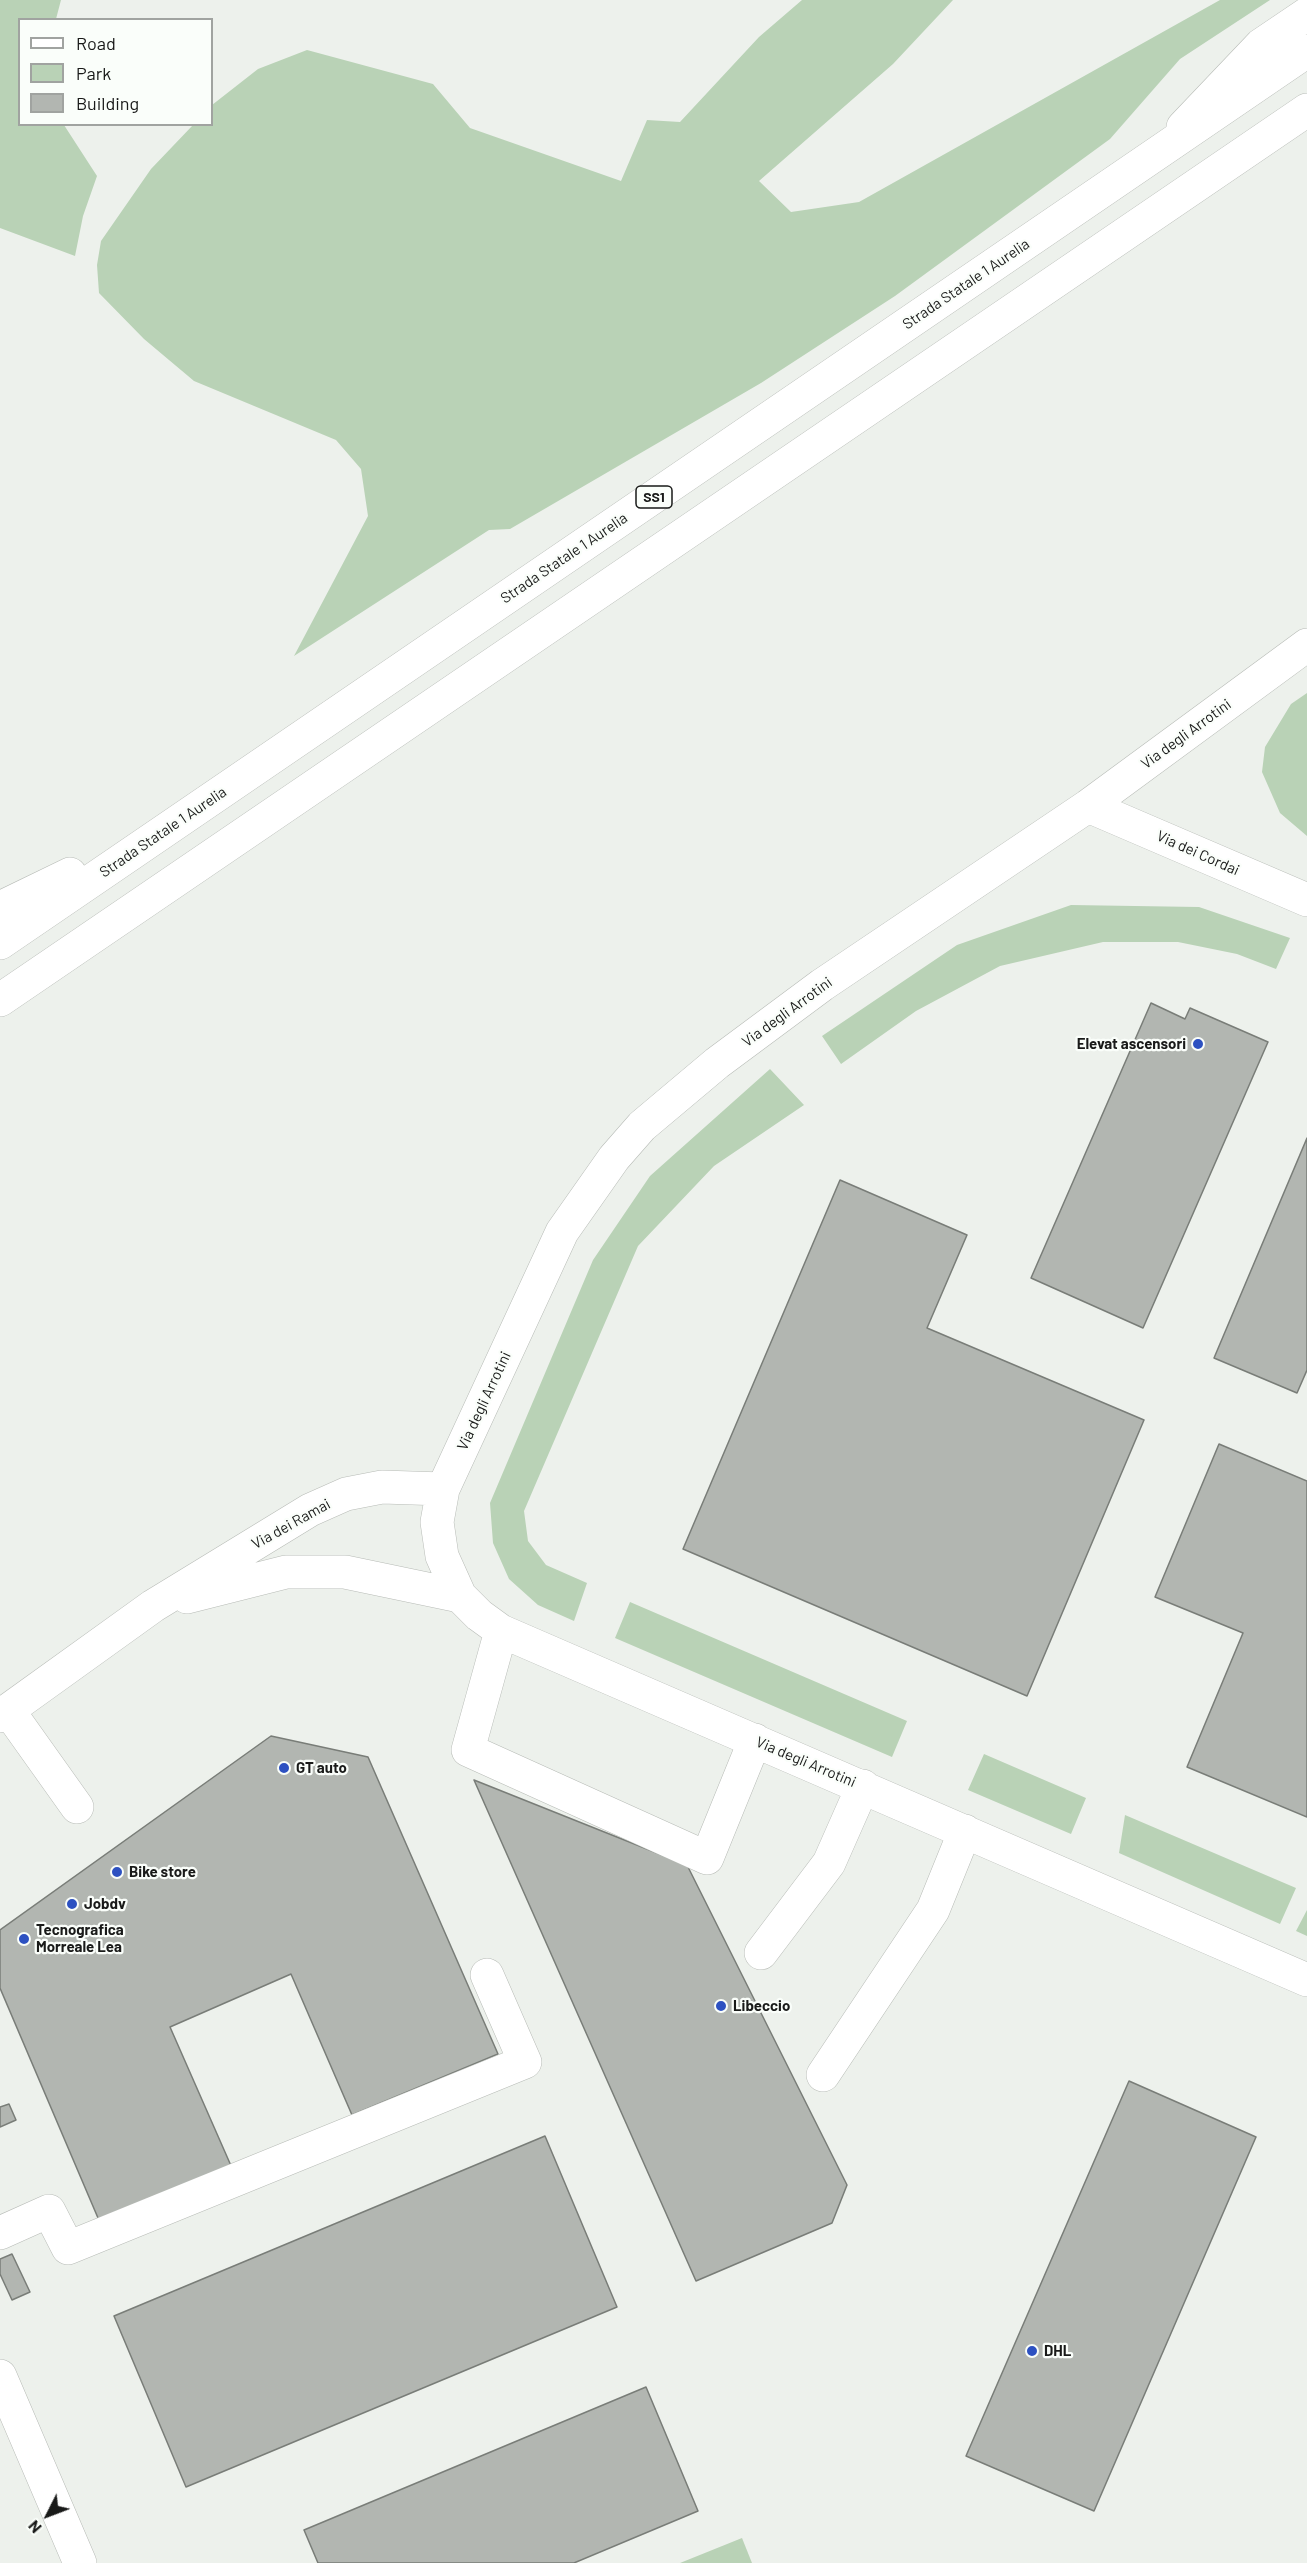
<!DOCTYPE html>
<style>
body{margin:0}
#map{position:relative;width:1307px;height:2563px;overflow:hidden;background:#edf1ec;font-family:Barlow,sans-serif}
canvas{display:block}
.legend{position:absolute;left:18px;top:18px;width:195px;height:108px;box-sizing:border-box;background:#fafefa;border:2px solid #a0a3a0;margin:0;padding:8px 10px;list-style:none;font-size:18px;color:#191a19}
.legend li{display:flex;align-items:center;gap:12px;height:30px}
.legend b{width:30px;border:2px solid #a0a3a0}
.north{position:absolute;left:18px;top:2485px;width:60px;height:60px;-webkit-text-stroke:4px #fafefa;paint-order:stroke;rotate:228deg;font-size:16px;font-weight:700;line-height:24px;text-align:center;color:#191a19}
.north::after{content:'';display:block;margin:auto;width:21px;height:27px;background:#191a19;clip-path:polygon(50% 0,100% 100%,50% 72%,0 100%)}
</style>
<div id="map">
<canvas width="1307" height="2563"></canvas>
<ul class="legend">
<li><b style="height:8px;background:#fff"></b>Road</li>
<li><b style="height:16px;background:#b9d2b6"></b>Park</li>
<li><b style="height:16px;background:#b2b6b1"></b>Building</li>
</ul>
<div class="north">N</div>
</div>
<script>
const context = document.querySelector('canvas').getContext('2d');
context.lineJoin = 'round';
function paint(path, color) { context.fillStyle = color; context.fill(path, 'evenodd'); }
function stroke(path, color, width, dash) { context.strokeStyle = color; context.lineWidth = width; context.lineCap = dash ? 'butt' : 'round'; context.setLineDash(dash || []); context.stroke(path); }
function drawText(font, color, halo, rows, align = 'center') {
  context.font = font + ' Barlow,sans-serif'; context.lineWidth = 4.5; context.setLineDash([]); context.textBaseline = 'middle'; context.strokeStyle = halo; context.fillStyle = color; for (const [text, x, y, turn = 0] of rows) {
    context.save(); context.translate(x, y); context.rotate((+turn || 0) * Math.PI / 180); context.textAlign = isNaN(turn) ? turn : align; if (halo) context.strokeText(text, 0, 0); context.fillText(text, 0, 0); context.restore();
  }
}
paint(new Path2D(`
 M0,0H61L56,19L20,20V124L64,125L97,176L83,216L75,256L0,228Z
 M802,0H953L893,64L759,181L791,212L859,202L1220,0H1270L1180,59L1110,139L895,296L761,383L510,529L489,530L294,656L368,516L361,469L336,440L194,381L144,339L99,293L97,265L101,241L151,169L193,125L212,124V105L258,69L307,50L433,84L470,128L621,181L647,120L680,122L759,37Z
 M1307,693V836L1280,813L1262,772L1265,747L1291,704Z
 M1071,905L1199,907L1290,938L1276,969L1237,954L1178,942H1103L1000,966L916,1011L841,1064L822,1036L957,945Z
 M770,1069L804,1105L714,1166L638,1246L524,1511L528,1541L546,1565L587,1583L574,1621L538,1605L509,1579L493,1543L490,1503L593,1260L650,1176Z
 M630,1602L907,1721L892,1757L615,1638Z
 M984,1754L1086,1798L1071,1834L968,1790Z
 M1125,1815L1296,1888L1280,1924L1119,1853Z
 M1307,1910V1936L1296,1931Z
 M742,2538L752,2563H680Z`), '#b9d2b6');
const building = new Path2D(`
 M1151,1003L1185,1019L1190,1008L1268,1042L1143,1328L1031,1278Z
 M1307,1138V1370L1297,1393L1214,1358Z
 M840,1180L967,1235L927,1328L1144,1420L1027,1696L683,1549Z
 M1219,1444L1307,1481V1817L1187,1767L1243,1633L1155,1597Z
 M271,1736L368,1757L498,2054L352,2115L291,1974L170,2027L232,2168L101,2225L0,1988V1930Z
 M474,1780L687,1865L847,2185L832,2223L696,2281Z
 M1129,2081L1256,2137L1094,2511L966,2456Z
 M9,2104L16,2120L0,2127V2107Z
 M545,2136L617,2307L186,2487L114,2316Z
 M12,2254L30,2292L12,2300L0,2274V2259Z
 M646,2387L698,2511L574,2563H318L304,2530Z`);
paint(building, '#b2b6b1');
stroke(building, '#797d78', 1.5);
const minor = new Path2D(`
 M1183,127L1261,45L1307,14
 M1307,645L1088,806L822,985L717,1063L642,1126L614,1158L562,1232L443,1489L437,1522L442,1556L460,1596L479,1615L501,1631L1307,1980
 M1088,806L1307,900
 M187,1597L286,1572H345L460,1596
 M501,1631L468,1750L707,1858L755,1740
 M8,1710L77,1807
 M0,1716L153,1606L310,1510L346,1494L382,1487L443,1489
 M761,1953L829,1863L863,1786
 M823,2075L933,1910L965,1831
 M0,2233L49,2211L68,2248L525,2062L487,1975
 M0,2376L80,2563`);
const highway = new Path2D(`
 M0,908L70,874
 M0,943L1307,51
 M0,1000L1307,110`);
stroke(minor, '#b7bbb6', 34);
stroke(highway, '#b7bbb6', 34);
stroke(minor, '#fff', 33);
stroke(highway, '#fff', 33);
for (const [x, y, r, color] of [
 [1198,1044,6,"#2d51c1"],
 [284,1768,6,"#2d51c1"],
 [117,1872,6,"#2d51c1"],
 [72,1904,6,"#2d51c1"],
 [24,1939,6,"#2d51c1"],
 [721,2006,6,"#2d51c1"],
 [1032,2351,6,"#2d51c1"]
]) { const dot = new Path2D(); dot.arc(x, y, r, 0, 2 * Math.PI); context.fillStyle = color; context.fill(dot); stroke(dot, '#fafefa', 2); }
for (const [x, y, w] of [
 [654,497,36]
]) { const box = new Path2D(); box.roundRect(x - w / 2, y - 11, w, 22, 4.5); context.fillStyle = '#fafefa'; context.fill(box); stroke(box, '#191a19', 1.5); }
drawText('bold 14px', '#191a19', null, [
 ["SS1",654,497]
]);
drawText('15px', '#191a19', '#fafefa', [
 ["Strada Statale 1 Aurelia",966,284,-34],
 ["Strada Statale 1 Aurelia",564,558,-34],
 ["Via degli Arrotini",1186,734,-36],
 ["Strada Statale 1 Aurelia",163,832,-34],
 ["Via dei Cordai",1198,853,24],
 ["Via degli Arrotini",787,1012,-36],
 ["Via degli Arrotini",484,1401,-65],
 ["Via dei Ramai",291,1524,-29],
 ["Via degli Arrotini",806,1762,23]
]);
drawText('bold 15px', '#191a19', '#fafefa', [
 ["Elevat ascensori",1186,1044,"right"],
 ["GT auto",296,1768],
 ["Bike store",129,1872],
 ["Jobdv",84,1904],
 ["Tecnografica",36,1930],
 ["Morreale Lea",36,1947],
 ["Libeccio",733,2006],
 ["DHL",1044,2351]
], 'left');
</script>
